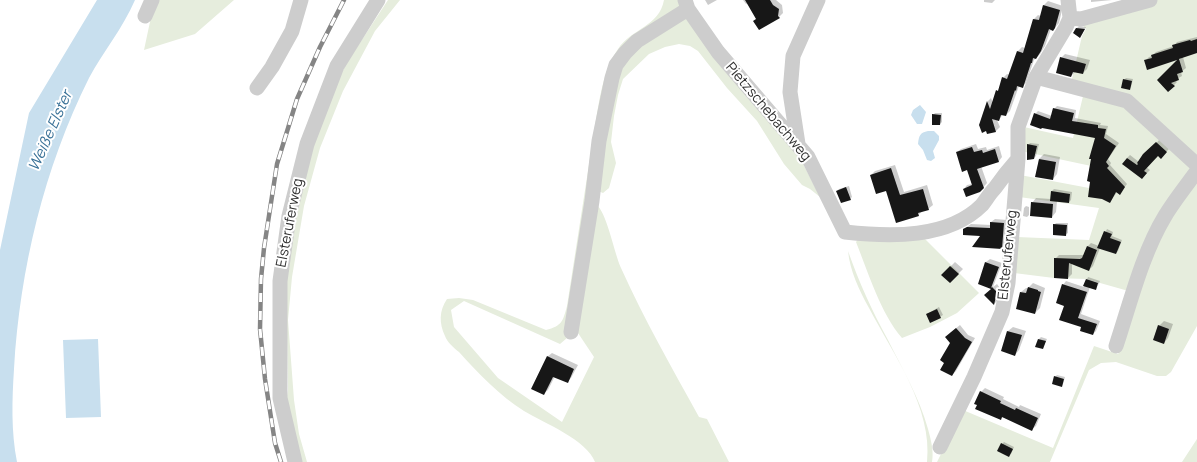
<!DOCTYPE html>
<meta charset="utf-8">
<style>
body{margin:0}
canvas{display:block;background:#fff}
</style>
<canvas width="1197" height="462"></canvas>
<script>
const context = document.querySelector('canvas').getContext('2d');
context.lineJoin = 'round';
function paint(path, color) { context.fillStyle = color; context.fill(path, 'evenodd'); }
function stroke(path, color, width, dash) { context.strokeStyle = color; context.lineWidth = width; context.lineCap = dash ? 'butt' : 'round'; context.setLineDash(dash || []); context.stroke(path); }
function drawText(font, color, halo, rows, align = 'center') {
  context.font = font + ' Manrope,sans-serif'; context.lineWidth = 4; context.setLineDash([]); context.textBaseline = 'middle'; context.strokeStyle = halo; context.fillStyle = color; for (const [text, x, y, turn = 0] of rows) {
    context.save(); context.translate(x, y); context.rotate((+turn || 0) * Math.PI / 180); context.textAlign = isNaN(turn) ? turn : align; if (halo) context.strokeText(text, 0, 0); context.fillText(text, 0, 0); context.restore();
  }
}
paint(new Path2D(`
 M156,0H234L195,34L144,50L154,3Z
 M388,0H400L375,31L343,91L320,148L304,206L292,277L288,320L294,400L299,434L307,462H301L286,402L288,390L286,275L296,205L323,114L346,64Z
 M664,0H680V7L622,54L567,338L560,344L464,301L451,310L454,327L498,378L562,422L594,357L576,330L598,206C608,218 614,252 621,268C644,319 672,368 699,417L707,419L729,462H595C587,440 544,423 524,411C500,396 478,373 459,352C454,348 447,342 445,336C439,323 439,311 447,299L459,298L473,300L546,330C562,326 563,321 567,306L597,113C601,91 605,67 618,49C632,28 659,27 664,0Z
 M1157,0H1197V160L1146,112L1071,83L1082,36L1086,29L1079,21Z
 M684,16L792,142L820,197L810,189L802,185L784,164L757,121L727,88L698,51L690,46L679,44L665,47L649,54L623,79L618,95L614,116L611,142L616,163L609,188L603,193L598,191L607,109L625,58Z
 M1084,92L1121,102L1194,167L1132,292L1086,279L1054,278L1014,273L1017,237L1089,240L1099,208L1019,197L1020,175L1089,188L1096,167L1021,151L1024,127L1073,138Z
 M1197,180V326L1171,372L1166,376H1157L1116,362L1101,363L1089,370L1050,462H937L963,410L1053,448L1094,346L1118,354L1121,349L1157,239Z
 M921,235L979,293L957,313L930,327L902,338C881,314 868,272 856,242L860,237Z
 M848,251C859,282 872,311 888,340C903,370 919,397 928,429C931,440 934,451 932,462H927C933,408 893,354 869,308C859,290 850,271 848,251Z
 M1197,439V462H1182Z`), '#e6eddd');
paint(new Path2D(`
 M97,0H135C123,28 103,52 89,78C44,168 20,269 14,369C12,400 11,431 17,462H0V250L29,113Z
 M920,105L926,112L922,124H917L911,115L913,110Z
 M928,131H934L939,136V140L933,151L935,158L931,161L927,160L923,150L918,144C919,135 920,133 928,131Z
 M98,339L101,417L66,418L63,340Z`), '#c8dfee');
paint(new Path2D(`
 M705,0H717L708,5Z
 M743,0H776L782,5L783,13L779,17L757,18L748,3L746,4Z
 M984,0H995L992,3L984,2Z
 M1091,0H1112L1091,2Z
 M1048,1L1063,6L1059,23L1053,30L1051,29L1045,46L1040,54L1034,60L1026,83L1022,87L1019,86L1010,111L1006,115L1003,114L999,120H997L1000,127L996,131L988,133L987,130L980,125L988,101L991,98L993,103L1003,78L1007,74L1010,75L1018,51L1022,47L1025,48L1034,19L1038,15L1041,16L1044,5Z
 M1079,26L1086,27L1082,34L1077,28Z
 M1197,37V52L1183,57L1186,68L1181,72L1182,76L1175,80L1177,82L1168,91L1158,80L1181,58L1145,61L1149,57L1152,56L1156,52L1174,46L1177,42Z
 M1065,54L1090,60L1087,69L1083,73L1076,71L1071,76L1061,58Z
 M1126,78L1133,79L1131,87L1129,89L1124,80Z
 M1057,106L1076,110L1075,118L1101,123L1100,125L1108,126L1106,134L1119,143L1108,159L1111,163L1110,165L1127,184L1120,193L1117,192L1110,202L1096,137L1035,114L1038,111L1052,116L1054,109Z
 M935,113H942V122L940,124L933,115Z
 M1160,139L1169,149L1161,157L1158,154L1146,167L1150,170L1142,178L1127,158L1130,155L1139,162Z
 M1030,143L1039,144L1036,156L1034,158L1028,145Z
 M976,144L978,149L986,147L987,150L999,146L1002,157L999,161L981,166L987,183L980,191L964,189L967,185L972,184L968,169L957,152L961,149Z
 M1044,154L1060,157L1057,174L1053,179L1036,176L1039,159Z
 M895,165L904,192L927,185L933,205L928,209L923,211L918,215L871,175L875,171Z
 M849,186L852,197L850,199L837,191L839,189Z
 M1054,189L1072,192L1071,200L1069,202L1057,201L1056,212L1052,217L1032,203L1036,198L1051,199L1052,191Z
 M1026,206L1029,207V215L1027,217L1023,216L1024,208Z
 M995,219L1007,220L1005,245L1001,248L981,235L964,229L971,224L991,225V222Z
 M1056,223H1068V233L1065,235L1054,225Z
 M1107,229L1113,232L1112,236L1122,240L1118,251L1116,253L1100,248L1093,266L1089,270L1072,263V274L1068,278L1055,277V259L1059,255H1084L1087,247L1091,243L1099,246Z
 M990,259L1002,263L993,287L997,284L1000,288L998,300L994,304L992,288L979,283L986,262Z
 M955,262L963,269L950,282L942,275Z
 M1088,277L1100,281L1096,289L1090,287L1081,314L1100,321L1096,331L1093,334L1082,327L1065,305L1063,285L1066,281L1084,287Z
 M1033,283L1045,288L1040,308L1035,313L1021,292L1026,288H1028Z
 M939,307L943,315L931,322L927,314Z
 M1164,321L1173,324L1168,338L1164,343L1159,326Z
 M960,325L968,335L975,338L956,371L952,375L946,362L951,343L950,333Z
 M1013,327L1026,331L1019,350L1015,355L1002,350L1008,331Z
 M1041,337L1047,339L1043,348L1039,339Z
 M552,353L578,365L571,378L567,382L555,376L548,390L543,394L547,357Z
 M1057,375L1065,377L1063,384L1061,386L1055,377Z
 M985,388L1004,397L1003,399L1019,407L1020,405L1041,414L1036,426L1032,429L1003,417L1000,419L981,392Z
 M1004,442L1014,447L1011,454L1002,444Z`), '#0003');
paint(new Path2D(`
 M745,0H770L773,5L779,9L778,16L780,18L759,30L753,21L756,19Z
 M1043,5L1060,10L1055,28L1053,31L1049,29L1041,51L1036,59L1033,58L1032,63H1031L1023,88L1017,86L1016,91L1015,90L1006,116L1001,115L999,121L992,119L996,132L987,134L986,131L982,133L979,125L987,101L990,109L996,90L998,91L1002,77L1007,79L1017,51L1023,53L1033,19L1039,20Z
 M1076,28L1085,29L1080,38L1073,33Z
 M1197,39V53L1179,59L1183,72L1177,74L1179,80L1171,83L1175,86L1168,92L1157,80L1177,60L1147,70L1144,60L1152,58L1151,55L1173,48L1172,45L1190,40L1191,41Z
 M1060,57L1086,64L1083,74L1073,72L1071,77L1056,73Z
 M1123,79L1132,81L1130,90L1121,88Z
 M1053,108L1074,113L1072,121L1098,125V128L1106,129L1104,138L1116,146L1106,162L1109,166L1107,168L1125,187L1120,195L1116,192L1110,203L1102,199L1088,197L1090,182L1087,181L1091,159H1089L1095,138L1042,128L1041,129L1030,125L1034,113L1050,119Z
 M932,114L941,115L940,125H932Z
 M1156,142L1167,152L1161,159L1158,156L1144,171L1147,173L1142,179L1122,164L1127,158L1137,165L1138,164L1137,163L1143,154Z
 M1027,144L1037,146L1034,159L1027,160Z
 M972,147L974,152L982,150L983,153L995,149L999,162L977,169L984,188L980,192L966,197L963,189L972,185L967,170L962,172L956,152Z
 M1039,159L1056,162L1053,180L1035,177Z
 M891,168L900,195L923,189L929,210L918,213L919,216L896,223L886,191L876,194L870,175Z
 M846,187L851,200L841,203L836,191Z
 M1051,191L1070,194L1069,203L1050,201Z
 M1031,202L1053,204L1052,218L1030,216Z
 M990,222L1004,223L1002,249L972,247L980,236L963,235V229L967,227L990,228Z
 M1053,224L1067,225L1066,236L1053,235Z
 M1104,231L1112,234L1110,238L1121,242L1116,254L1097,248Z
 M1087,246L1097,250L1089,271L1069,263L1068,279L1054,278V258L1080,259L1082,258Z
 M985,262L999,267L991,288L992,287L997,292L994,305L984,295L991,289L978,284Z
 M950,266L959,274L950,283L941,275Z
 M1086,279L1098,283L1096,290L1083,286Z
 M1062,284L1087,292L1078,318L1097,324L1093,335L1080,331L1081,327L1059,320L1064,306L1056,303Z
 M1028,287L1038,290V291L1041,292L1035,314L1016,309L1020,292L1026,293Z
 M937,309L941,318L930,323L926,314Z
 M1158,325L1169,329L1164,344L1153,340Z
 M956,328L965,338L972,342L952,376L940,370L944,363L940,360L950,343L945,337Z
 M1007,331L1022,335L1015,356L1001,351Z
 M1038,339L1046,341L1043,349L1035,347Z
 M547,356L574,369L568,383L553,377L544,395L531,389Z
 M1054,376L1064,379L1062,387L1052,384Z
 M980,391L1001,401L1000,403L1015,410L1016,408L1038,418L1032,431L1002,417L1001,420L975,409L977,405L974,404Z
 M1001,443L1013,449L1009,457L997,451Z`), '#171717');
stroke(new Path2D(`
 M685,0L688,9L718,52L808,157L845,232C890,237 948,239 982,205C986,200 990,193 995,188C1002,178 1010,168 1018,159
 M145,16L152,0
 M1070,18L1081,19L1150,0
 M1036,77L1127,101L1197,165
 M257,88L272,67L292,31L301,0
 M798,144L790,92L793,56L818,0
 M571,332L592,201L599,141L612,78L616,65L625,53L637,41L688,9
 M1116,346C1130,304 1142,254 1165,216C1174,201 1186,186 1197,171
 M940,447L974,377L1002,312L1008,283L1018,159V127L1036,77L1066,27L1070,18L1068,0
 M295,462L280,398V281L289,216L307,144L337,66L378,0`), '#cdcdcd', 15);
const rail = new Path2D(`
 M281,462L275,443L265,379L260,329L261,279L264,248L277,164L297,99L320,47L344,0`);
stroke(rail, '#858585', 4.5);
stroke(rail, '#fff', 3, [9]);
drawText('14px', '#303030', '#fff', [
 ["Pietzschebachweg",768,112,50],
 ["Elsteruferweg",290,223,-79],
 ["Elsteruferweg",1008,255,-84]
]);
drawText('italic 15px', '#397197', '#fff', [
 ["Weiße Elster",51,131,-66]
]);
</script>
